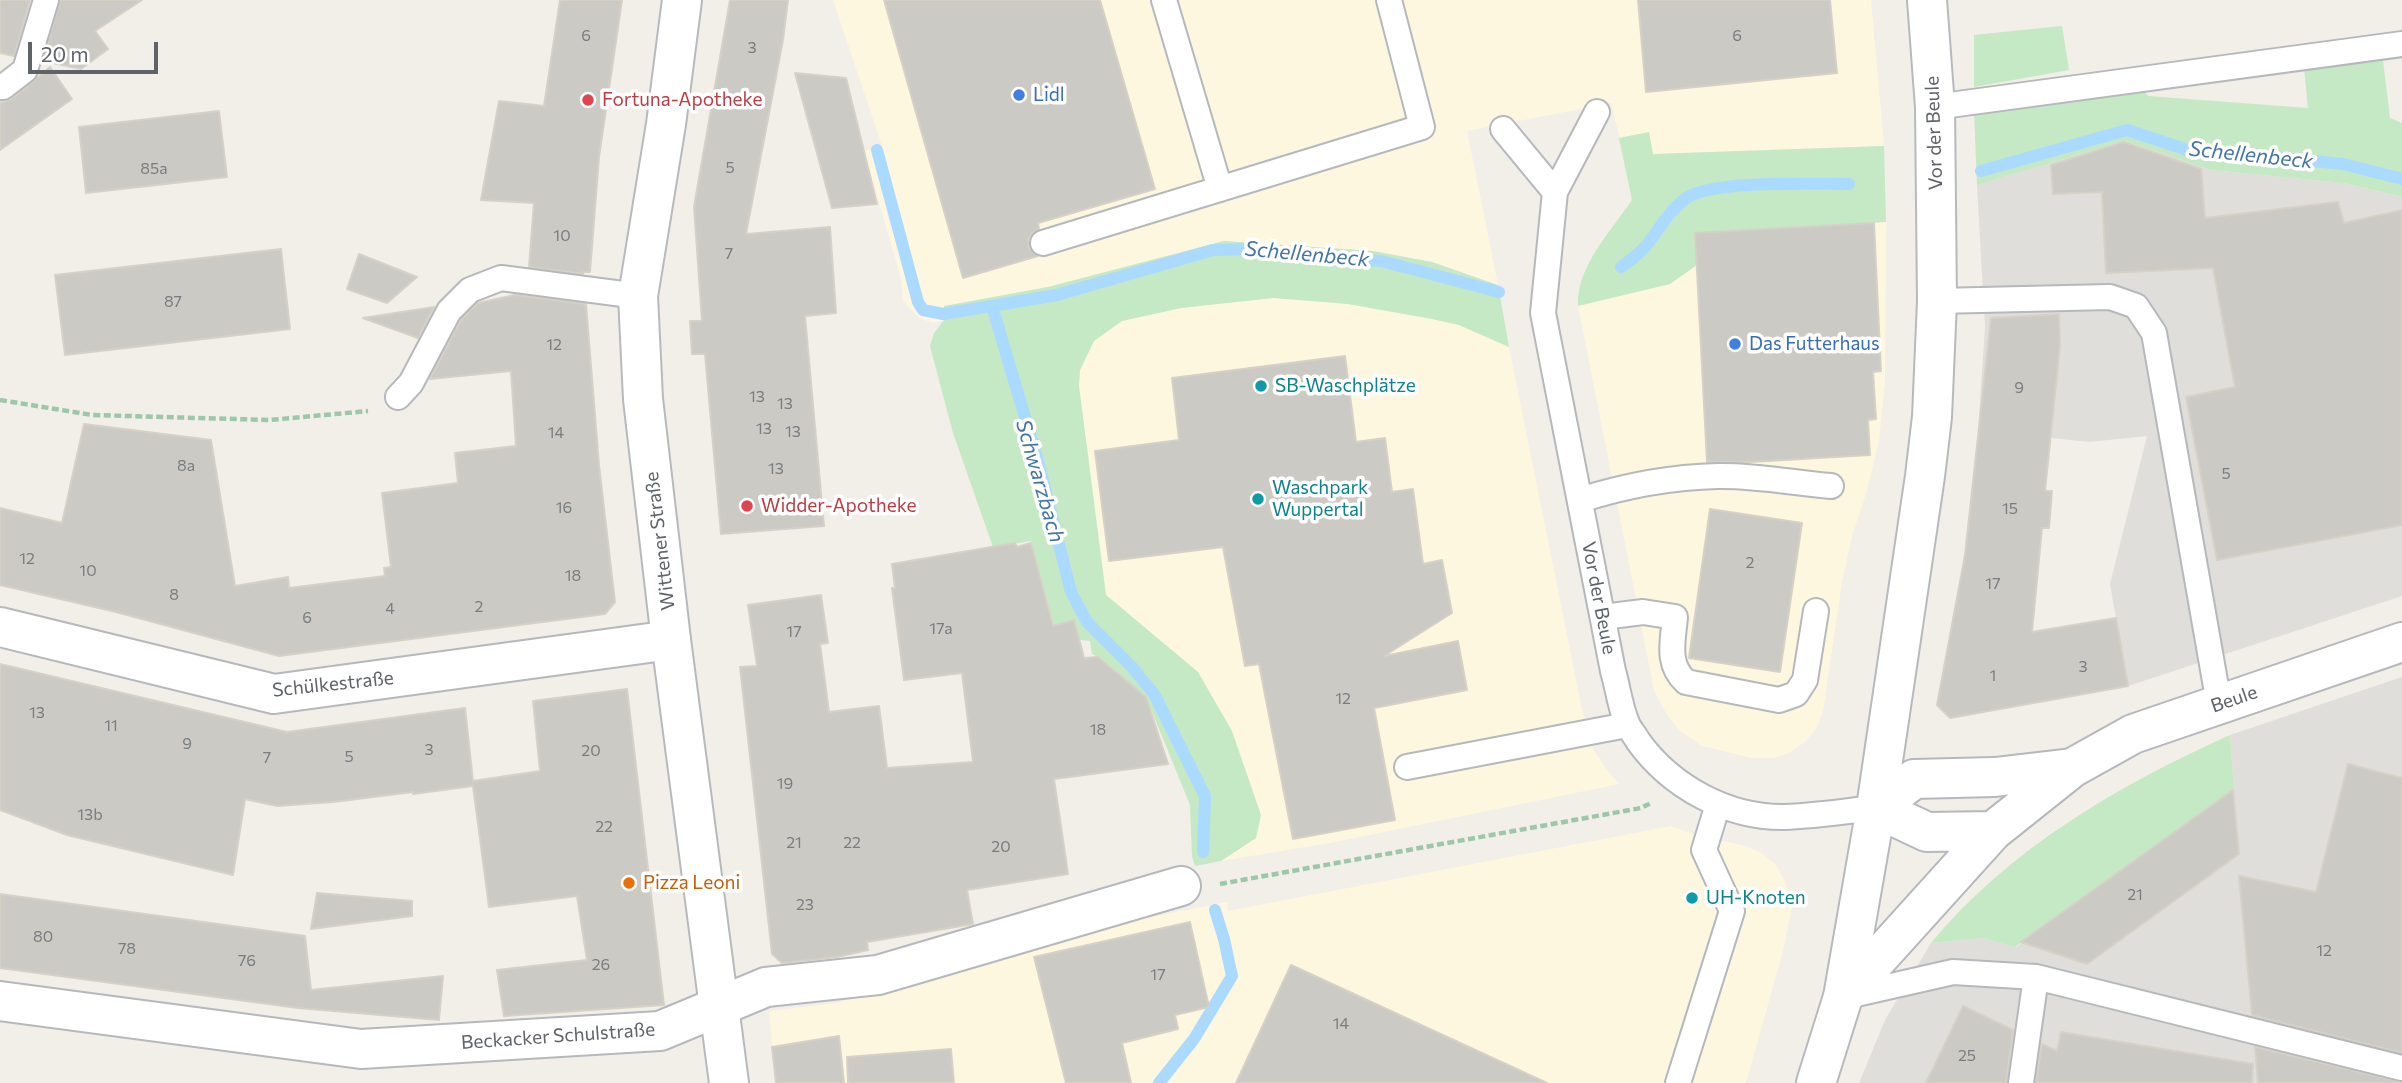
<!DOCTYPE html>
<meta charset="utf-8">
<style>
body{margin:0}
#map{position:relative;width:2402px;height:1083px;overflow:hidden;background:#f1efe8;font-family:Commissioner,sans-serif}
canvas{display:block}
.scale{position:absolute;left:28px;top:42px;width:130px;height:32px;box-sizing:border-box;border:4px solid #5f6368;border-top:0;padding-left:9px;font-size:21px;line-height:24px;white-space:nowrap;color:#5f6368;-webkit-text-stroke:5px #fff;paint-order:stroke}
</style>
<div id="map">
<canvas width="2402" height="1083"></canvas>
<div class="scale">20 m</div>
</div>
<script>
const context = document.querySelector('canvas').getContext('2d');
context.lineJoin = 'round';
function paint(path, color) { context.fillStyle = color; context.fill(path, 'evenodd'); }
function stroke(path, color, width, dash) { context.strokeStyle = color; context.lineWidth = width; context.lineCap = dash ? 'butt' : 'round'; context.setLineDash(dash || []); context.stroke(path); }
function drawText(font, color, halo, rows, align = 'center') {
  context.font = font + ' Commissioner,sans-serif'; context.lineWidth = 7; context.setLineDash([]); context.textBaseline = 'middle'; context.strokeStyle = halo; context.fillStyle = color; for (const [text, x, y, turn = 0] of rows) {
    context.save(); context.translate(x, y); context.rotate((+turn || 0) * Math.PI / 180); context.textAlign = isNaN(turn) ? turn : align; if (halo) context.strokeText(text, 0, 0); context.fillText(text, 0, 0); context.restore();
  }
}
paint(new Path2D(`
 M833,0H1871L1884,146L1653,154L1620,139L1611,103L1467,131L1498,285L1432,262L1373,251L1224,241L1048,287L944,306V320L933,323L919,318L903,301L901,279L864,151L882,146Z
 M1886,222L1885,382L1879,440L1867,491L1852,536L1842,582L1823,711L1817,727L1806,741L1791,752L1774,758H1752L1702,746L1679,730L1666,713L1654,690L1578,306L1670,284L1695,233Z
 M1273,298L1348,304L1432,319L1459,325L1509,347L1582,710L1593,749L1607,770L1619,784L1335,842L1221,861L1256,838L1198,672L1106,595L1079,386L1080,370L1094,341L1122,321L1181,308Z
 M1671,826L1702,837L1742,845L1760,852L1776,865L1786,884L1792,907L1783,951L1746,1083H776L769,1011L837,1003L1096,928L1227,902L1228,911Z`), '#fef7e0');
paint(new Path2D(`
 M2125,141L2211,170L2344,183L2402,197V596L2128,686L2110,584L2147,436L2089,442L1978,430L1985,327L1977,185Z
 M2402,677V1083H1859L1885,1020L1931,943L1983,938L2016,947L2234,790L2230,735Z`), '#e0deda');
paint(new Path2D(`
 M2062,26L2069,70L1974,87V35Z
 M2383,61L2390,118L2402,123V197L2344,183L2211,170L2125,141L1977,185L1974,112L2137,82L2148,96L2308,108L2304,68Z
 M1649,132L1653,154L1884,146L1886,222L1696,233L1697,265L1670,284L1578,306C1576,267 1611,231 1632,200L1619,138Z
 M1224,241L1373,251L1432,262L1498,285L1509,347L1459,325L1432,319L1348,304L1273,298L1181,308L1122,321L1094,341L1080,370L1079,386L1106,595L1198,672L1232,731L1261,815L1256,838L1221,861L1195,866L1192,856L1190,805L1146,697L1101,658L1092,654L1090,641L1080,640L1074,621L1054,626L1031,541L993,547L953,433L930,346L934,333L944,320V306L1048,287Z
 M2230,735L2234,790L2015,947L1983,938L1931,943C2010,848 2119,785 2230,735Z`), '#c5e8c5');
stroke(new Path2D(`
 M877,150L918,302L923,310L943,314L1057,295L1213,250L1250,249L1309,257L1381,261L1499,292
 M1981,171L2127,130L2197,153L2262,156L2343,164L2402,179
 M1621,267C1632,259 1642,252 1649,242C1661,226 1671,208 1688,197C1716,180 1813,184 1849,184
 M992,306L1038,461L1071,592L1087,622L1132,667L1154,694L1205,796L1203,852
 M1159,1083L1194,1039L1232,976L1224,939L1215,910`), '#aadaff', 12);
const building = new Path2D(`
 M0,0H30L14,56L0,53Z
 M60,0H142L95,31L108,49L81,69L43,61Z
 M560,0H622L599,157L590,272H583V274L529,267L534,203L481,200L499,101L544,106Z
 M730,0H788L783,40L746,234L830,227L836,313L805,316L824,526L721,534L705,354H692L690,321H702L694,207Z
 M884,0H1100L1155,189L1038,223L1039,229L1032,233L1028,240L1029,248L1038,256L963,278Z
 M1638,0H1830L1837,73L1646,92Z
 M50,67L72,99L0,150V103L12,99Z
 M795,73L846,78L877,204L832,208Z
 M219,111L227,177L86,193L79,127Z
 M2124,142L2201,169L2205,218L2338,202L2344,223L2402,210V525L2217,560L2186,397L2235,387L2213,268L2106,273L2102,192L2053,194L2051,165Z
 M1874,223L1881,371L1873,372L1876,419L1868,420L1870,455L1751,462H1707L1695,233Z
 M281,249L290,329L65,355L55,275Z
 M359,254L417,277L387,303L347,289Z
 M515,295L586,304L599,465L615,602L605,614L279,656L116,612L0,585V508L62,523L84,424L211,440L235,586L288,577L289,588L385,576L384,568L391,567L382,493L458,483L455,453L516,446L511,371L430,379L461,320L478,303Z
 M434,307L418,338L363,318Z
 M2059,314L2060,345L2045,491H2052L2049,528H2042L2032,632L2116,618L2128,686L1950,718L1937,705L1965,555L1991,318Z
 M1345,356L1356,442L1385,438L1392,492L1413,489L1423,564L1442,560L1452,613L1384,656L1458,641L1467,690L1374,708L1395,820L1293,839L1259,664L1245,666L1223,547L1109,561L1095,451L1179,440L1172,378Z
 M1710,509L1802,523L1780,672L1689,658Z
 M1015,543L1017,547L1031,543L1053,626L1074,620L1084,658L1098,657L1146,697L1168,764L1054,779L1068,874L967,890L973,924L867,942L868,950L837,957L782,963L772,954L740,667L757,666L748,605L821,595L828,643L820,644L829,712L879,706L887,768L973,762L962,673L904,680L892,588H895L892,564Z
 M0,664L287,732L465,708L473,781L540,771L533,701L627,689L664,1005L504,1016L497,970L587,960L577,896L489,907L473,786L413,794V792L333,802L277,806L245,799L233,875L67,835L0,810Z
 M2348,764L2402,778V1053L2252,1015L2239,876L2316,892Z
 M2233,790L2239,854L2087,964L2021,942Z
 M317,893L412,901V916L311,929Z
 M0,894L305,936L311,990L443,976L439,1020L298,1008L0,968Z
 M1190,922L1209,1007L1175,1015L1178,1029L1122,1043L1131,1083H1066L1034,957Z
 M1291,965L1547,1083H1236Z
 M1963,1006L2013,1030L2006,1083H1926Z
 M2061,1032L2253,1064L2252,1083H2036L2042,1044L2057,1051Z
 M839,1036L844,1083H776L772,1047Z
 M2255,1047L2402,1082V1083H2258Z
 M951,1049L954,1083H848L847,1057Z`);
paint(building, '#cccac5');
stroke(building, '#d6d1c6', 2);
const lane = new Path2D(`
 M1164,0L1220,189
 M0,87H3L25,70L46,0
 M1935,107L2402,44
 M1597,112L1555,192L1543,313L1613,671C1618,688 1620,707 1627,723C1629,729 1635,735 1638,741C1671,787 1728,818 1785,817C1814,816 1846,811 1876,808
 M1503,129L1555,192
 M1043,243L1422,127L1389,0
 M1937,301L2110,297L2136,306L2154,333L2219,704
 M398,397L411,383L449,311L470,290L501,278L638,296
 M1580,500C1624,486 1671,477 1718,476C1755,475 1794,483 1831,486
 M1603,617L1643,612L1675,617C1673,641 1666,664 1686,682L1779,700L1796,694L1805,680L1816,611
 M1407,767L1627,725
 M1843,997L1953,972L2036,977L2402,1068
 M1678,1083L1732,911L1704,850L1718,804
 M2021,1083L2036,977`);
const street = new Path2D(`
 M0,627L274,694L671,640
 M2072,768L1995,777L1914,779L1876,808L1927,832L1993,831L2072,768L2133,734L2402,642
 M1843,997L1993,831
 M0,1001L361,1049L660,1031L766,987L878,975L1181,886`);
const secondary = new Path2D(`
 M682,0L666,124L638,296L643,399L671,640L729,1083
 M1816,1083L1843,997L1876,808L1925,476L1932,417L1937,301L1935,107L1927,0`);
stroke(lane, '#b5b8bc', 28);
stroke(street, '#b5b8bc', 42);
stroke(secondary, '#b6babf', 42);
stroke(new Path2D(`
 M0,400L92,415L270,420L368,411
 M1220,884L1641,808L1651,803`), '#9cc7a9', 4.5, [7, 3.5]);
stroke(lane, '#fff', 24);
stroke(street, '#fff', 38);
stroke(secondary, '#fff', 38);
for (const [x, y, r, color] of [
 [1019,95,7,"#3f7fe0"],
 [588,100,7,"#e0444e"],
 [1735,344,7,"#3f7fe0"],
 [1261,386,7,"#0f9aa8"],
 [1258,499,7,"#0f9aa8"],
 [747,506,7,"#e0444e"],
 [629,883,7,"#e8710a"],
 [1692,898,7,"#0f9aa8"]
]) { const dot = new Path2D(); dot.arc(x, y, r, 0, 2 * Math.PI); context.fillStyle = color; context.fill(dot); stroke(dot, '#fff', 2.5); }
drawText('16px', '#7a7d7f', null, [
 ["6",586,36],
 ["6",1737,36],
 ["3",752,48],
 ["5",730,168],
 ["85a",154,169],
 ["10",562,236],
 ["7",729,254],
 ["87",173,302],
 ["12",554,345],
 ["9",2019,388],
 ["13",757,397],
 ["13",785,404],
 ["13",764,429],
 ["13",793,432],
 ["14",556,433],
 ["8a",186,466],
 ["13",776,469],
 ["5",2226,474],
 ["16",564,508],
 ["15",2010,509],
 ["12",27,559],
 ["2",1750,563],
 ["10",88,571],
 ["18",573,576],
 ["17",1993,584],
 ["8",174,595],
 ["2",479,607],
 ["4",390,609],
 ["6",307,618],
 ["17a",941,629],
 ["17",794,632],
 ["3",2083,667],
 ["1",1993,676],
 ["12",1343,699],
 ["13",37,713],
 ["11",111,726],
 ["18",1098,730],
 ["9",187,744],
 ["3",429,750],
 ["20",591,751],
 ["5",349,757],
 ["7",267,758],
 ["19",785,784],
 ["13b",90,815],
 ["22",604,827],
 ["21",794,843],
 ["22",852,843],
 ["20",1001,847],
 ["21",2135,895],
 ["23",805,905],
 ["80",43,937],
 ["78",127,949],
 ["12",2324,951],
 ["76",247,961],
 ["26",601,965],
 ["17",1158,975],
 ["14",1341,1024],
 ["25",1967,1056]
]);
drawText('19px', '#366cbe', '#fff', [
 ["Lidl",1033,95],
 ["Das Futterhaus",1749,344]
], 'left');
drawText('19px', '#be3a42', '#fff', [
 ["Fortuna-Apotheke",602,100],
 ["Widder-Apotheke",761,506]
], 'left');
drawText('19px', '#5f6368', '#fff', [
 ["Vor der Beule",1934,133,-92],
 ["Wittener Straße",660,541,-97],
 ["Vor der Beule",1599,598,79],
 ["Schülkestraße",333,684,-6],
 ["Beule",2234,699,-19],
 ["Beckacker Schulstraße",558,1036,-4]
]);
drawText('19px', '#0d838f', '#fff', [
 ["SB-Waschplätze",1275,386],
 ["Waschpark",1272,488],
 ["Wuppertal",1272,510],
 ["UH-Knoten",1706,898]
], 'left');
drawText('19px', '#c56008', '#fff', [
 ["Pizza Leoni",643,883]
], 'left');
drawText('italic 21px', '#4174aa', '#fff', [
 ["Schellenbeck",2251,155,6],
 ["Schellenbeck",1307,254,5],
 ["Schwarzbach",1040,481,74]
]);
</script>
